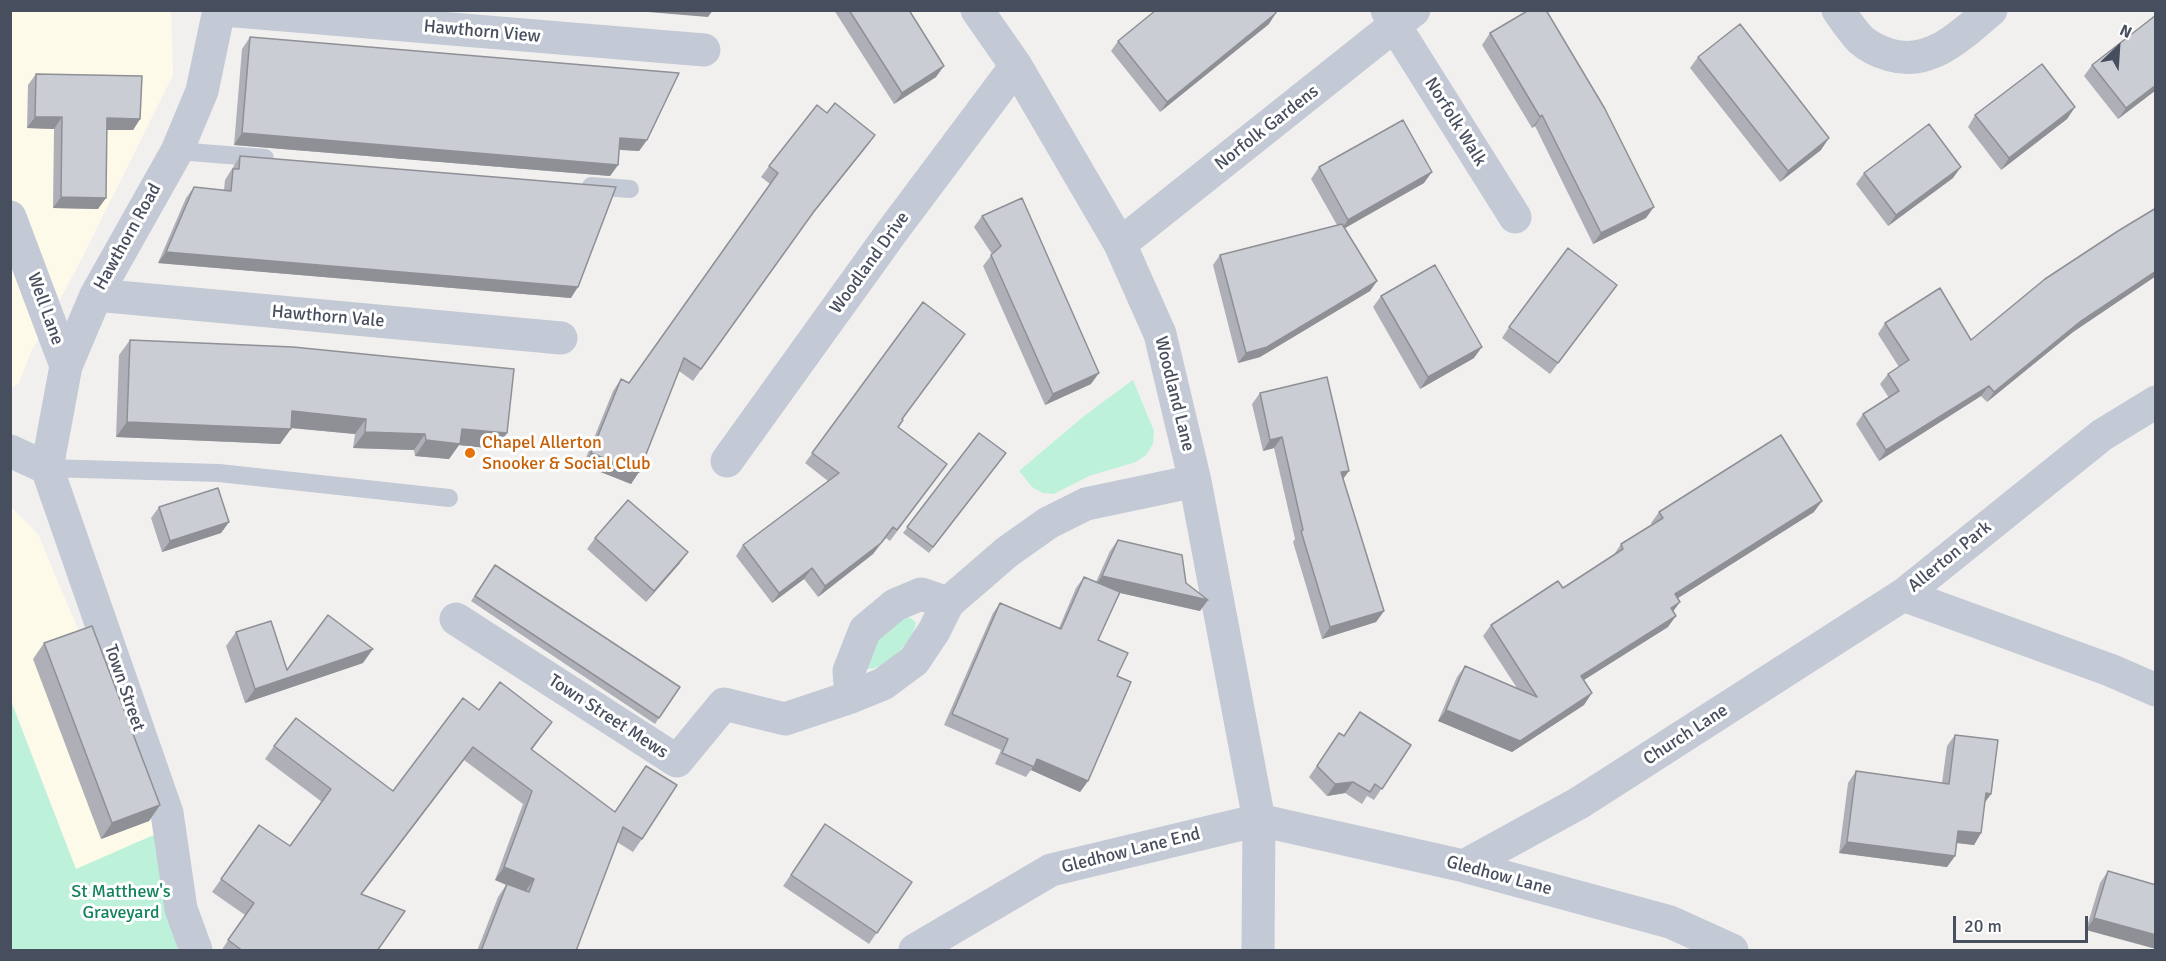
<!DOCTYPE html>
<style>
body{margin:0}
#map{position:relative;width:2166px;height:961px;overflow:hidden;background:#f2f0ef;font-family:Signika,sans-serif}
canvas{display:block}
.frame{position:absolute;inset:0;border:12px solid #474f5e;pointer-events:none}
.north{position:absolute;left:2088px;top:18px;width:60px;height:60px;-webkit-text-stroke:4px #fff;paint-order:stroke;rotate:25deg;font-size:16px;font-weight:700;line-height:24px;text-align:center;color:#474f5e}
.north::after{content:'';display:block;margin:auto;width:21px;height:27px;background:#474f5e;clip-path:polygon(50% 0,100% 100%,50% 72%,0 100%)}
.scale{position:absolute;left:1953px;top:916px;width:135px;height:27px;box-sizing:border-box;border:3px solid #474f5e;border-top:0;padding-left:8px;font-size:18px;line-height:21px;white-space:nowrap;color:#474f5e;-webkit-text-stroke:4px #fff;paint-order:stroke}
</style>
<div id="map">
<canvas width="2166" height="961"></canvas>
<div class="frame"></div>
<div class="north">N</div>
<div class="scale">20 m</div>
</div>
<script>
const context = document.querySelector('canvas').getContext('2d');
context.lineJoin = 'round';
function paint(path, color) { context.fillStyle = color; context.fill(path, 'evenodd'); }
function stroke(path, color, width, dash) { context.strokeStyle = color; context.lineWidth = width; context.lineCap = dash ? 'butt' : 'round'; context.setLineDash(dash || []); context.stroke(path); }
function drawText(font, color, halo, rows, align = 'center') {
  context.font = font + ' Signika,sans-serif'; context.lineWidth = 6; context.setLineDash([]); context.textBaseline = 'middle'; context.strokeStyle = halo; context.fillStyle = color; for (const [text, x, y, turn = 0] of rows) {
    context.save(); context.translate(x, y); context.rotate((+turn || 0) * Math.PI / 180); context.textAlign = isNaN(turn) ? turn : align; if (halo) context.strokeText(text, 0, 0); context.fillText(text, 0, 0); context.restore();
  }
}
paint(new Path2D(`
 M10,11H171L173,75L77,268L31,352L19,383L11,388Z
 M11,507L38,534L79,632L156,834L76,870L11,699Z`), '#fdfae9');
paint(new Path2D(`
 M1133,380L1154,431L1153,444L1146,455L1136,462L1089,476L1054,494L1043,493L1032,487L1019,471L1084,416Z
 M907,617L912,619L916,623C914,641 882,674 864,668L873,638Z
 M10,699L76,869L156,834L178,950H11Z`), '#bdf1d9');
stroke(new Path2D(`
 M177,151L265,158
 M591,186L630,189
 M47,468L219,473L449,498`), '#c3c9d5', 18);
stroke(new Path2D(`
 M224,10L704,50
 M977,10L1016,66L1120,244L1160,334L1195,481L1259,820L1258,950
 M1387,10L1395,26L1515,217
 M1838,10C1845,20 1852,31 1861,40C1869,47 1880,52 1890,55C1931,67 1962,34 1991,10
 M10,217L66,366
 M1120,244L1414,10
 M96,295L561,338
 M2156,402L2102,435L1903,595L2110,670L2156,690
 M10,451L47,468L167,813L181,909L196,950
 M727,461L891,233L1016,66
 M47,468L66,366L96,295L177,151L202,91L219,10
 M456,619L677,761L724,704L785,719L851,697L883,684L914,661L934,631L948,603L1007,552L1048,523L1086,504L1195,481
 M851,697L849,671L865,630L895,605L921,594L948,603
 M1464,866L1579,803L1903,595
 M915,950L1051,870L1259,820L1464,866L1670,922L1732,950`), '#c3c9d5', 33);
paint(new Path2D(`
 M834,10H909L936,77L894,104Z
 M2156,15V90L2118,119L2084,76L2092,65Z
 M1269,24L1160,112L1111,51L1118,41Z
 M1490,33L1646,218L1593,244L1535,126L1532,128L1482,45Z
 M250,37L647,140L639,151L619,150L618,165L610,176L234,145L242,49Z
 M1698,57L1821,150L1780,182L1690,68Z
 M36,74L140,119L133,130H107L98,209L53,208L54,129L27,128L28,85Z
 M2075,107L2067,119L2001,170L1968,127L1975,115Z
 M827,113L875,135L867,146L807,221L693,381L679,371L639,472L631,484L583,465L613,391L621,379L629,383L770,184L761,177L769,166Z
 M240,156L571,298L158,263L186,198L194,187L224,190L225,180Z
 M1319,167L1424,183L1344,228L1377,281L1370,291L1260,357L1238,363L1213,265L1220,255L1337,225L1311,179Z
 M1864,173L1953,178L1888,226L1856,184Z
 M2156,208V276L2073,332L1987,402L1981,396L1879,461L1856,424L1863,414L1889,398L1880,384L1888,374L1899,367L1878,334L1885,323L1971,340Z
 M982,216L1091,384L1045,405L983,266L992,254L974,227Z
 M1381,296L1474,358L1420,389L1373,307Z
 M1609,296L1550,374L1502,338L1509,327Z
 M923,302L902,419L898,428L947,464L890,541L886,538L873,554L818,597L804,579L772,603L736,556L743,545L828,481L805,463Z
 M130,340L507,433L496,449L459,445L449,459L415,456L414,450L353,448L355,434L291,428L280,444L116,437L119,355Z
 M1260,393L1343,479L1384,611L1376,622L1322,639L1293,542L1295,539L1274,448L1263,451L1252,404Z
 M979,433L1002,459L929,553L903,533Z
 M159,507L229,522L221,533L162,552L151,518Z
 M1659,512H1814L1678,598L1668,627L1583,680L1584,705L1512,752L1438,721L1457,677L1465,666L1517,688L1483,636L1491,625L1563,588L1613,556L1621,544L1652,524L1651,523Z
 M595,538L680,563L646,602L587,549Z
 M1118,540L1186,583L1200,611L1120,593L1098,640L1117,676L1088,781L1080,792L1031,770L1026,777L995,764L1001,750L944,725L993,613L1000,603L1059,628L1076,588L1084,577L1096,582L1110,551Z
 M495,565L680,687L655,724L471,601Z
 M236,632L287,670L363,663L245,703L226,646Z
 M44,643L160,805L149,821L101,839L33,659Z
 M479,710L552,722L532,750L615,812L646,766L642,839L633,852L617,842L576,951H477L498,897L506,885L495,880L523,804L464,760L362,894L377,951H221L245,915L212,892L259,825L290,846L322,802L265,759L274,746L393,791Z
 M1360,712L1411,745L1374,800L1367,796L1362,804L1345,793L1327,796L1309,777L1339,733L1344,736Z
 M1955,735L1991,794L1985,802L1981,833L1974,845L1956,843L1955,856L1947,867L1839,853L1848,783L1856,771L1942,783L1947,746Z
 M825,824L912,882L869,944L783,886Z
 M2108,871L2156,885L2086,930L2100,883Z`), '#afb0b7');
paint(new Path2D(`
 M624,10H713L708,17Z
 M1276,13L1269,24L1160,112L1167,102Z
 M944,66L936,77L894,104L902,93Z
 M2156,85V90L2118,119L2126,108Z
 M2075,107L2067,119L2001,170L2009,158Z
 M1542,115L1535,126L1532,128L1540,117Z
 M35,117H62L54,129L27,128Z
 M107,118L140,119L133,130H99Z
 M242,133L618,165L610,176L234,145Z
 M875,135L867,146L807,221L693,381L815,210Z
 M620,138L647,140L639,151L612,149Z
 M1829,138L1821,150L1780,182L1788,171Z
 M1961,167L1953,178L1888,226L1896,215Z
 M1432,172L1424,183L1340,231L1348,220Z
 M61,197L106,198L98,209L53,208Z
 M1654,207L1646,218L1593,244L1601,233Z
 M166,252L578,287L571,298L158,263Z
 M2156,271V276L2073,332L1987,402L1994,392L2081,321Z
 M1377,281L1370,291L1260,357L1238,363L1246,353Z
 M1482,347L1474,358L1420,389L1428,377Z
 M1099,373L1091,384L1045,405L1053,394Z
 M1989,386L1981,396L1879,461L1886,450Z
 M292,411L366,419L355,434L281,427Z
 M127,422L291,429L280,444L116,437Z
 M462,429L507,433L496,449L459,445L449,459L415,456L426,440Z
 M365,432L425,434L414,450L353,448Z
 M1282,437L1274,448L1263,451L1270,440Z
 M591,453L639,472L631,484L583,465Z
 M1349,471L1341,482V472Z
 M1822,501L1814,512L1667,605L1675,594Z
 M229,522L221,533L162,552L170,541Z
 M893,527L873,554L818,597L825,586Z
 M688,552L680,563L646,602L654,591Z
 M812,568L804,579L772,603L779,593Z
 M1102,576L1208,600L1200,611L1094,587Z
 M1680,602L1672,613L1671,608Z
 M1384,611L1376,622L1322,639L1330,627Z
 M1676,616L1668,627L1573,687L1581,676Z
 M373,649L363,663L245,703L255,689Z
 M1592,693L1584,705L1512,752L1438,721L1446,710Z
 M473,747L464,760L352,907L361,894Z
 M1037,759L1088,781L1080,792L1031,770Z
 M1353,782L1345,793L1327,796L1335,784Z
 M1986,793L1991,794L1983,805Z
 M160,805L149,821L101,839L112,823Z
 M1958,831L1981,833L1974,845L1950,842Z
 M1847,842L1955,856L1947,867L1839,853Z
 M504,867L534,879L525,892L495,880Z
 M2094,918L2156,935V949L2086,930Z`), '#8e9095');
const building = new Path2D(`
 M849,10H909L944,66L902,93Z
 M1156,10H1274L1276,13L1167,102L1118,41Z
 M1529,10H1546L1605,109L1654,207L1601,233L1542,115L1540,117L1490,33Z
 M2156,15V85L2126,108L2092,65Z
 M1740,24L1829,138L1788,171L1698,57Z
 M250,37L679,73L647,140L620,138L618,165L242,133Z
 M2042,64L2075,107L2009,158L1975,115Z
 M36,74L142,76L140,119L107,118L106,198L61,197L62,117H35Z
 M835,103L875,135L815,210L701,369L684,358L639,472L591,453L621,379L629,383L778,173L769,166L817,105L827,113Z
 M1403,120L1432,172L1348,220L1319,167Z
 M1929,124L1961,167L1896,215L1864,173Z
 M240,156L616,187L578,287L166,252L194,187L231,191L233,169H239Z
 M1022,198L1099,373L1053,394L991,255L1001,246L982,216Z
 M2156,208V271L2081,321L1994,392L1989,386L1886,450L1863,414L1899,391L1888,374L1909,360L1885,323L1940,288L1971,340L2045,279L2118,231Z
 M1342,224L1377,281L1267,347L1246,353L1220,255Z
 M1568,248L1617,285L1558,363L1509,327Z
 M1435,265L1482,347L1428,377L1381,296Z
 M923,302L965,334L902,419L903,420L898,427L947,464L897,530L893,527L881,543L825,586L812,568L779,593L743,545L839,473L812,453Z
 M130,340L293,347L514,369L507,433L462,429L460,444L426,440L425,434L365,432L366,419L292,411L291,429L127,422Z
 M1327,377L1349,471L1341,472L1384,611L1330,627L1301,531L1303,530L1282,437L1270,440L1260,393Z
 M979,433L1006,453L933,547L907,527Z
 M1781,435L1822,501L1675,594L1680,602L1671,608L1676,616L1581,676L1592,693L1520,741L1446,710L1465,666L1537,697L1491,625L1558,581L1563,588L1623,549L1621,544L1663,518L1659,512Z
 M218,488L229,522L170,541L159,507Z
 M628,500L688,552L654,591L595,538Z
 M1118,540L1182,555L1186,583L1208,600L1102,576Z
 M495,565L680,687L659,718L475,596Z
 M1084,577L1120,592L1098,640L1128,653L1117,676L1131,682L1088,781L1037,759L1034,767L1002,753L1008,739L952,714L1000,603L1061,629Z
 M328,615L373,649L255,689L236,632L271,621L287,670Z
 M92,626L160,805L112,823L44,643Z
 M500,682L552,722L531,749L615,812L646,766L677,785L642,839L623,827L576,951H481L507,884L529,892L534,879L504,867L532,791L473,747L361,894L405,911L377,951H243L228,940L254,903L221,879L259,825L290,846L331,789L274,746L296,718L393,791L463,698L479,710Z
 M1360,712L1411,745L1382,789L1375,784L1370,792L1353,782L1335,784L1317,766L1339,733L1344,736Z
 M1955,735L1998,740L1991,794L1986,793L1981,833L1958,831L1955,856L1847,842L1856,771L1949,784Z
 M825,824L912,882L877,933L791,875Z
 M2108,871L2156,885V935L2094,918Z`);
paint(building, '#cbcdd5');
stroke(building, '#8e9095', 1.5);
for (const [x, y, r, color] of [
 [470,453,6,"#e8710a"]
]) { const dot = new Path2D(); dot.arc(x, y, r, 0, 2 * Math.PI); context.fillStyle = color; context.fill(dot); stroke(dot, '#fff', 2); }
drawText('18px', '#474f5e', '#fff', [
 ["Hawthorn View",482,32,5],
 ["Norfolk Walk",1455,122,58],
 ["Norfolk Gardens",1267,128,-38],
 ["Hawthorn Road",128,237,-61],
 ["Woodland Drive",870,263,-54],
 ["Well Lane",45,309,70],
 ["Hawthorn Vale",328,317,5],
 ["Woodland Lane",1174,394,76],
 ["Allerton Park",1950,557,-39],
 ["Town Street",124,688,71],
 ["Town Street Mews",608,717,33],
 ["Church Lane",1686,735,-33],
 ["Gledhow Lane End",1131,851,-14],
 ["Gledhow Lane",1499,876,15]
]);
drawText('18px', '#c56008', '#fff', [
 ["Chapel Allerton",482,443],
 ["Snooker & Social Club",482,464]
], 'left');
drawText('18px', '#14835d', '#fff', [
 ["St Matthew's",121,892],
 ["Graveyard",121,913]
]);
</script>
